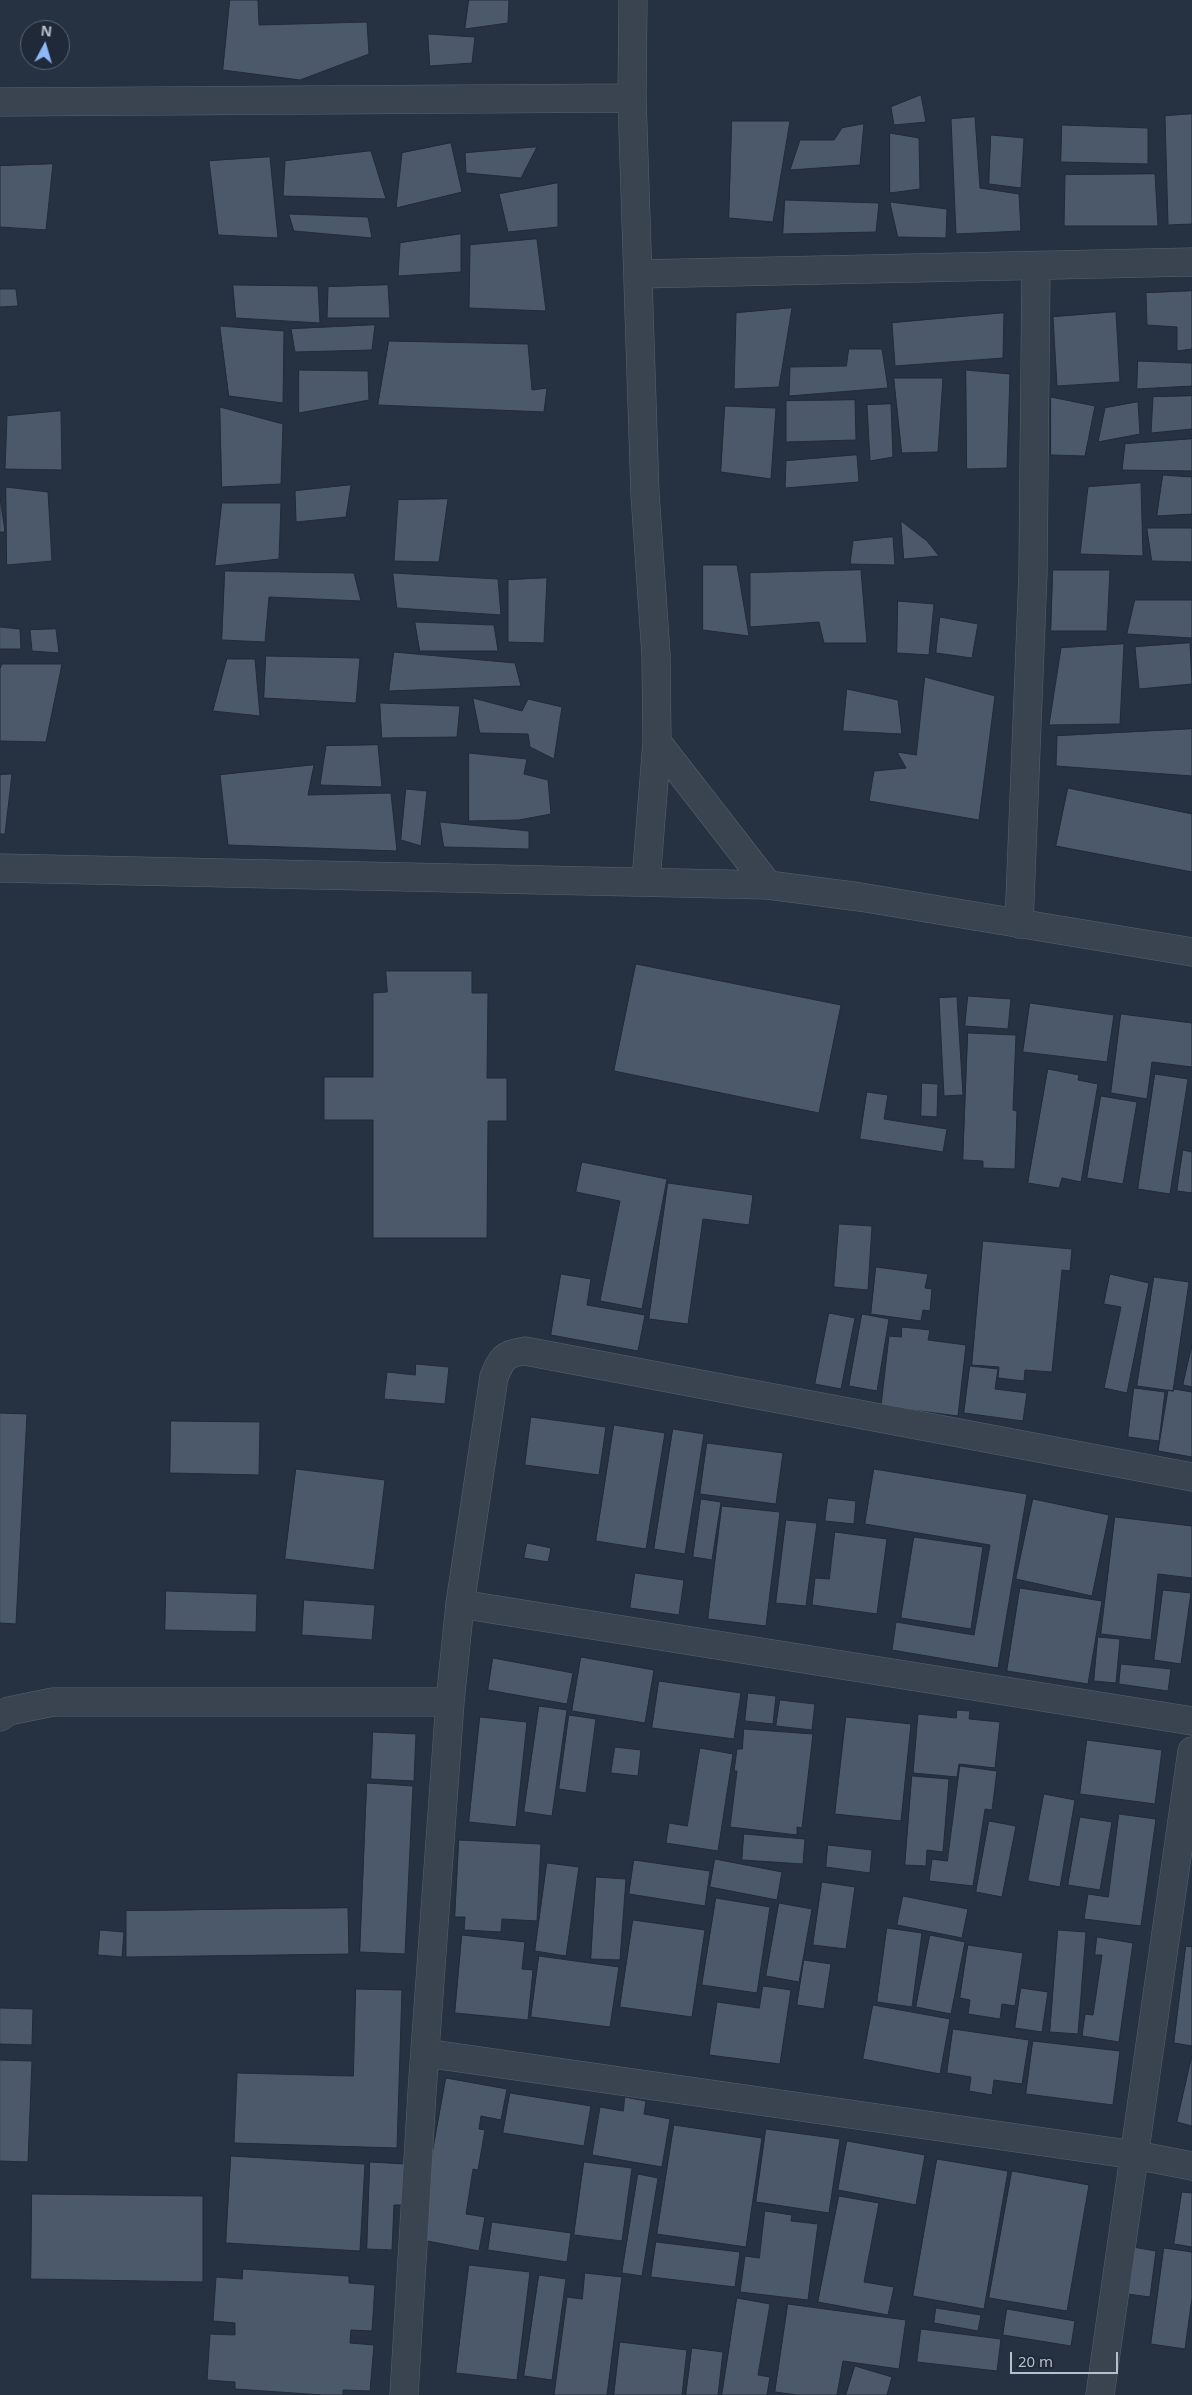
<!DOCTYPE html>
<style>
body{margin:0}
#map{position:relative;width:1192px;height:2395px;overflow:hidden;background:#263242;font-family:"Noto Sans",sans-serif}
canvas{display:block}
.north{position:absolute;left:20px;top:20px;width:50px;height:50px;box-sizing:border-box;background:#1f2937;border:1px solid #5c6572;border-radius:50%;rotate:6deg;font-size:14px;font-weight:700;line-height:20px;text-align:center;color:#b7bfcb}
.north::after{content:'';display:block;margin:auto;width:18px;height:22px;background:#90b8f8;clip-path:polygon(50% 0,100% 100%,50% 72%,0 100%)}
.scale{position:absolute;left:1010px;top:2352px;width:108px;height:22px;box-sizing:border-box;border:2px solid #b7bfcb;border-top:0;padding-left:6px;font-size:15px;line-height:18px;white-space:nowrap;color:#b7bfcb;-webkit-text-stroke:4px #1f2937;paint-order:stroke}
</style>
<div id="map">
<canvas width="1192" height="2395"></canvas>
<div class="north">N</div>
<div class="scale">20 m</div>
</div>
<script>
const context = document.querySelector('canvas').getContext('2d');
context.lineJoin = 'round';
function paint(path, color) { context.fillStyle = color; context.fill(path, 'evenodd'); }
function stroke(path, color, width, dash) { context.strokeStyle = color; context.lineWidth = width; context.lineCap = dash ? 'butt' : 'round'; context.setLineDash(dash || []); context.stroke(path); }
const building = new Path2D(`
 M230,0H258L259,25L367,22L369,54L300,80L223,70Z
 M469,0H509L508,23L465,29Z
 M428,34L475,37L472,63L430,66Z
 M921,95L926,122L894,125L891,107Z
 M1192,114V224L1168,225L1165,116Z
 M975,117L980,188L1019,194L1021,231L956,234L951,119Z
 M732,121H790L773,222L729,218Z
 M864,124L860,165L790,170L800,140H834L842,128Z
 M1062,125L1148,128V164L1061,162Z
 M890,133L919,138L920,189L890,193Z
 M991,135L1024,138L1021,188L989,184Z
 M451,143L462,192L396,208L402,153Z
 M537,147L521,178L466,173L465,153Z
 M371,151L386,199L283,196L285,161Z
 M270,157L278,238L218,235L209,161Z
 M53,164L46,230L0,227V166Z
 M1155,174L1158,226H1064L1065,175Z
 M558,183V227L508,232L499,194Z
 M785,200L879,203L876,232L783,234Z
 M890,202L947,209L946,238L898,237Z
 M289,214L368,217L372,238L294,231Z
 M461,234V272L398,276L400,243Z
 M537,239L546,311L469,308L470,245Z
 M233,285L318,286L320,323L236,318Z
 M388,285L390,318H327L328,287Z
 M0,289H16L18,306L0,307Z
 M1192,291V349L1177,351V327L1147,325L1146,293Z
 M792,308L779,387L734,389L736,313Z
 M1116,312L1120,382L1057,386L1053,317Z
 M1004,313L1003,358L895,366L892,323Z
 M375,325L372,350L295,352L291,329Z
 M220,326L284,331L283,403L229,396Z
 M389,341L528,344L532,390L547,388L544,412L378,405Z
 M849,349H882L888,388L789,396L790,367L846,366Z
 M1138,361L1192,363V386L1137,389Z
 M299,370L368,371L369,400L299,413Z
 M966,370L1010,374L1007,468L967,469Z
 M894,378H943L938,452L902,453Z
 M1192,396V429L1151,433L1153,397Z
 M1051,397L1095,406L1085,456L1051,455Z
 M855,400L856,440L786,442V401Z
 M1138,402L1140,434L1098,442L1105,408Z
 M891,404L893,457L870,461L867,405Z
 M725,406L776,408L771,479L721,472Z
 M220,407L283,424L281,484L222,487Z
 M61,411L62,470L5,469L7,416Z
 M1192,439V471L1122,470L1125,444Z
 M857,455L859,482L785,488L786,461Z
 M1163,475L1192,477V514L1157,516Z
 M1141,483L1143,556L1080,554L1088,487Z
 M351,485L346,517L296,522L295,491Z
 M6,487L48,492L52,561L7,565Z
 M0,497L5,532H0Z
 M448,499L439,562L394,561L398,500Z
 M222,503H281L279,559L215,566Z
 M901,521L927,541L939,556L904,559Z
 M1147,528H1192V562L1152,561Z
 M893,537L895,565L850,564L853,541Z
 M703,565H737L749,636L703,630Z
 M861,570L867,643H824L819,622L750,627V573Z
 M1053,570H1110L1107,631H1051Z
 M225,571L354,573L361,601L269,597L265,642L222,640Z
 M393,573L498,579L501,615L397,608Z
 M547,578L544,643L508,642V580Z
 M1135,600H1192V638L1127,634Z
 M898,601L934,604L929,655L897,653Z
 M940,617L978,624L972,658L936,653Z
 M415,622L494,625L498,651H420Z
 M0,627L20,629L21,649H0Z
 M56,629L59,653L32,651L30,630Z
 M1190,643L1192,684L1139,689L1135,647Z
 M1124,644L1120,724L1049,725L1061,648Z
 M394,652L515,663L521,686L389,691Z
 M266,656L360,658L356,703L264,698Z
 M227,659H255L260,716L213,711Z
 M2,664H62L46,742L0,741V669Z
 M925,677L995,696L979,820L869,801L874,771L906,768L897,752L916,755Z
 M847,689L898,700L902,734L843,731Z
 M473,698L522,711L528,699L562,707L554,759L530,747L528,734L480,733Z
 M380,703L460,706L457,737L382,738Z
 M1192,729V776L1056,766L1057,736Z
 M378,745L382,787L320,785L326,746Z
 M469,753L527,759L524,774L548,780L551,814L519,820L469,821Z
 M314,765L308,795L391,793L397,851L228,845L220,775Z
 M12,774L5,834H0V775Z
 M1068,788L1192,814V872L1056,846Z
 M406,789L427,791L421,846L401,840Z
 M440,822L529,831V849L444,847Z
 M636,964L841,1005L819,1113L614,1071Z
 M386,971H472V993H488L487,1078H507V1121H488L487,1238H373V1120H324V1077H373V993L387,992Z
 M968,996L1011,999L1008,1029L965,1026Z
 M957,997L963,1095L944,1096L939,998Z
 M1030,1003L1114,1015L1107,1062L1023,1052Z
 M1121,1014L1192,1023V1067L1152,1062L1147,1099L1111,1093Z
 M968,1033L1016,1035L1013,1110L1017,1111L1015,1169L983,1168V1161L963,1160Z
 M1048,1069L1079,1075L1078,1080L1098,1084L1081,1182L1062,1178L1059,1188L1028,1183Z
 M1155,1074L1188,1079L1170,1194L1138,1189Z
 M922,1083L938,1084L937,1117L921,1116Z
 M867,1092L888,1095L884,1119L947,1129L943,1152L860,1139Z
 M1101,1096L1137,1102L1123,1184L1087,1178Z
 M1183,1150L1192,1152V1193L1177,1191Z
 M582,1162L667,1179L642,1309L600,1301L620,1201L576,1192Z
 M668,1183L753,1195L749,1225L703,1219L688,1324L649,1319Z
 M839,1224L872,1226L868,1290L834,1287Z
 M983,1241L1072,1249L1070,1271L1062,1270L1052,1372L1025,1370L1024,1381L998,1378L999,1367L972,1365Z
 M876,1267L928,1274L925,1288L932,1289L930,1311L923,1310L921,1321L871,1314Z
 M561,1274L591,1279L587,1305L645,1315L638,1351L551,1335Z
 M1110,1274L1149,1283L1127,1393L1104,1388L1121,1307L1104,1304Z
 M1154,1277L1189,1282L1173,1391L1137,1386Z
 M829,1313L855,1318L841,1389L815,1384Z
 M862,1314L889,1319L877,1391L849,1386Z
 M902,1327L930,1330L928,1340L966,1345L958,1416L881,1406L889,1336L901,1337Z
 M1192,1345V1387L1183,1385Z
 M416,1364L449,1367L445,1404L384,1399L387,1372L415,1375Z
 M970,1366L998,1369L995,1389L1027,1393L1023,1421L964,1413Z
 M1134,1388L1165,1392L1159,1441L1128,1437Z
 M1174,1389L1192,1392V1457L1158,1451L1168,1390L1173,1391Z
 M0,1413L27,1414L16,1624L0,1623Z
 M531,1417L606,1427L599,1475L525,1465Z
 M171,1421L260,1422L259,1475L170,1473Z
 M614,1425L665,1433L646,1549L596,1541Z
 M673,1429L704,1434L685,1554L654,1549Z
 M707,1443L783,1453L776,1504L700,1494Z
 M296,1469L385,1480L374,1570L285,1559Z
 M874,1469L1027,1494L998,1668L892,1650L896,1622L974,1635L990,1545L865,1524Z
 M828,1498L856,1501L854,1524L825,1521Z
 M701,1499L721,1502L712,1560L693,1557Z
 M1033,1499L1109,1515L1092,1596L1016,1579Z
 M722,1506L780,1512L766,1626L708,1619Z
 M1115,1517L1192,1526V1578L1158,1574L1151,1640L1101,1634Z
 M786,1520L817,1523L806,1606L776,1603Z
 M835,1532L887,1539L877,1614L812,1605L815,1578L829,1579Z
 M914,1537L983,1547L971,1629L901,1618Z
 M527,1543L551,1548L548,1562L524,1558Z
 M635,1573L684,1580L679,1615L630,1608Z
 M1020,1588L1102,1601L1088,1684L1007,1671Z
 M1163,1590L1191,1593L1181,1664L1154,1660Z
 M166,1591L257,1594L256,1632L165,1630Z
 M304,1600L375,1605L372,1640L302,1635Z
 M1098,1637L1120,1639L1116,1683L1094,1681Z
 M581,1657L654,1670L645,1723L572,1711Z
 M493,1658L573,1673L567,1704L488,1690Z
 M1121,1664L1171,1669L1168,1691L1119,1684Z
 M659,1681L741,1693L734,1739L652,1728Z
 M748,1693L776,1696L773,1724L745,1721Z
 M780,1700L815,1704L812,1730L776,1726Z
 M539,1706L567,1710L552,1816L524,1812Z
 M957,1710L970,1711L969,1719L1000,1722L995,1768L959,1764L957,1777L913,1773L918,1714L956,1718Z
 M569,1715L596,1719L586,1793L559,1789Z
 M480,1717L527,1722L516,1827L469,1822Z
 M846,1717L911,1724L901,1821L835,1814Z
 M744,1729L813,1734L802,1828L797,1827V1835L730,1827L737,1771H734L737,1749H742Z
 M373,1732L416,1734L414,1781L371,1779Z
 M1087,1740L1162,1750L1155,1804L1080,1794Z
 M615,1747L641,1750L638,1776L611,1773Z
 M700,1748L733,1754L718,1851L666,1843L669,1823L687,1826Z
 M960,1766L997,1771L992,1810L985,1809L973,1886L929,1881L932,1859L947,1861Z
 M912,1776L949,1779L943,1852L927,1850L926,1866L905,1865Z
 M367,1783L413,1786L405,1954L360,1952Z
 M1044,1794L1075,1800L1060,1887L1028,1881Z
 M1119,1814L1156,1819L1141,1926L1084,1919L1088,1894L1108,1897Z
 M1080,1817L1112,1822L1100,1890L1068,1885Z
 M989,1821L1016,1826L1002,1897L976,1892Z
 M744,1834L805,1839L803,1864L742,1860Z
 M459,1840L541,1844L537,1921L502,1919L501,1932L464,1930L465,1917H455Z
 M828,1845L872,1850L870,1873L826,1867Z
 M715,1859L782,1872L777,1900L710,1887Z
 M634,1860L710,1871L705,1906L629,1894Z
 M547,1863L579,1867L566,1956L535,1951Z
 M596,1877L626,1879L620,1960L591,1959Z
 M822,1882L855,1887L846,1949L813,1945Z
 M903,1896L968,1909L962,1938L897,1925Z
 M716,1898L770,1907L757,1993L702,1985Z
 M779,1903L812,1909L799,1982L766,1976Z
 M348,1908L349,1954L126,1957V1911Z
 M633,1920L705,1930L692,2017L620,2007Z
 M887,1928L922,1933L912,2007L877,2002Z
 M100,1930L124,1932L122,1957L98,1955Z
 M1058,1930L1086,1932L1078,2034L1050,2032Z
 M462,1935L525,1942L522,1969L533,1970L528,2020L455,2013Z
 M930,1935L965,1942L951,2014L916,2007Z
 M1097,1937L1133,1943L1119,2042L1082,2036L1085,2014L1093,2015L1102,1955H1095Z
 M968,1945L1023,1953L1015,2006L1002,2004L1000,2019L968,2014L970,2000L960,1998Z
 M1186,1946L1192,1947V2046L1174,2043Z
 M539,1956L619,1967L610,2027L531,2017Z
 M804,1960L831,1964L824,2009L797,2005Z
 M763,1986L791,1990L780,2064L709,2055L717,2002L759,2008Z
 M1021,1988L1048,1992L1042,2032L1015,2028Z
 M356,1989L402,1990L397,2148L234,2143L237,2073L353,2076Z
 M873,2005L950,2019L940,2074L863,2059Z
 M0,2008L33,2009L32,2045L0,2044Z
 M953,2029L1029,2040L1022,2084L994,2080L992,2095L969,2091L971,2077L947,2073Z
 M1033,2041L1120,2051L1113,2105L1026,2094Z
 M1192,2055V2126L1177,2122Z
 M0,2060L32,2061L28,2162L0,2161Z
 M446,2078L507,2089L501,2120L481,2116L479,2129L485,2130L478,2170L473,2169L466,2214L485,2217L479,2251L417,2239Z
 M510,2093L591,2106L584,2146L503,2133Z
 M625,2097L646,2101L644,2114L670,2119L662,2167L592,2155L600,2107L623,2111Z
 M674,2125L762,2138L746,2247L657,2234Z
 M766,2129L840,2139L829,2213L756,2202Z
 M847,2141L925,2155L916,2205L838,2190Z
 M231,2156L365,2164L360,2251L226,2243Z
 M937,2159L1008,2171L984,2309L913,2296Z
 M370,2162L406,2164L405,2205H394L392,2250L367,2249Z
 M584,2162L632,2168L622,2241L574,2235Z
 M1012,2171L1089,2185L1067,2311L989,2298Z
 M638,2174L658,2178L642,2276L622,2273Z
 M1182,2192L1192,2193V2247L1174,2244Z
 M32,2194L203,2196V2282L31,2279Z
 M839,2196L879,2203L864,2282L894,2287L888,2315L818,2302Z
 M765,2211L792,2215L791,2221L818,2224L808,2300L740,2292L745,2256L759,2258Z
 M492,2222L571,2233L567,2262L488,2250Z
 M656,2242L740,2252L735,2287L651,2277Z
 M1127,2246L1156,2251L1150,2297L1120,2293Z
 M1164,2248L1192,2252V2298L1185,2349L1151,2344Z
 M469,2265L530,2272L517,2380L456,2373Z
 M243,2269L349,2276V2283L375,2285L372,2331L351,2330L350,2343L374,2345L370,2391L343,2390V2395H323L235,2389V2382L207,2380L210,2334L235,2335V2323L213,2321L216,2277L242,2279Z
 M585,2273L622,2277L607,2395H554L567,2297L582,2299Z
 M539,2275L566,2279L552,2380L524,2376Z
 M737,2298L770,2304L758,2375L770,2377L767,2395H722Z
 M788,2304L906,2320L899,2369L843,2361L837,2395H797L775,2392Z
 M936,2308L981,2315L978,2331L934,2323Z
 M1007,2309L1075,2321L1071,2346L1003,2335Z
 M921,2329L1001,2339L997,2371L917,2362Z
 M620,2342L687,2350L682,2395H614Z
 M692,2348L723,2352L718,2395H686Z
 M855,2366L892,2377L887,2395H846Z`);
paint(building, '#4c596a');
stroke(building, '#212b39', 1);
const minor = new Path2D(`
 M633,0L632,98L645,494L656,655L657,742L646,881
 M0,102L632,98
 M639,274L1192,262
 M657,742L768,885
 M0,868L768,885L860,897L1192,952
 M1019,924L1033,573L1036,266
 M460,1604L1192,1721
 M0,1717L9,1711L53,1702H450
 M425,2053L1135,2155L1192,2166
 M404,2395L422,2092L450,1702L460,1604L494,1377C502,1358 504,1354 525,1351L1192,1477
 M1100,2395L1192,1751`);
stroke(minor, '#58626e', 29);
stroke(minor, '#3a4451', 28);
</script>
